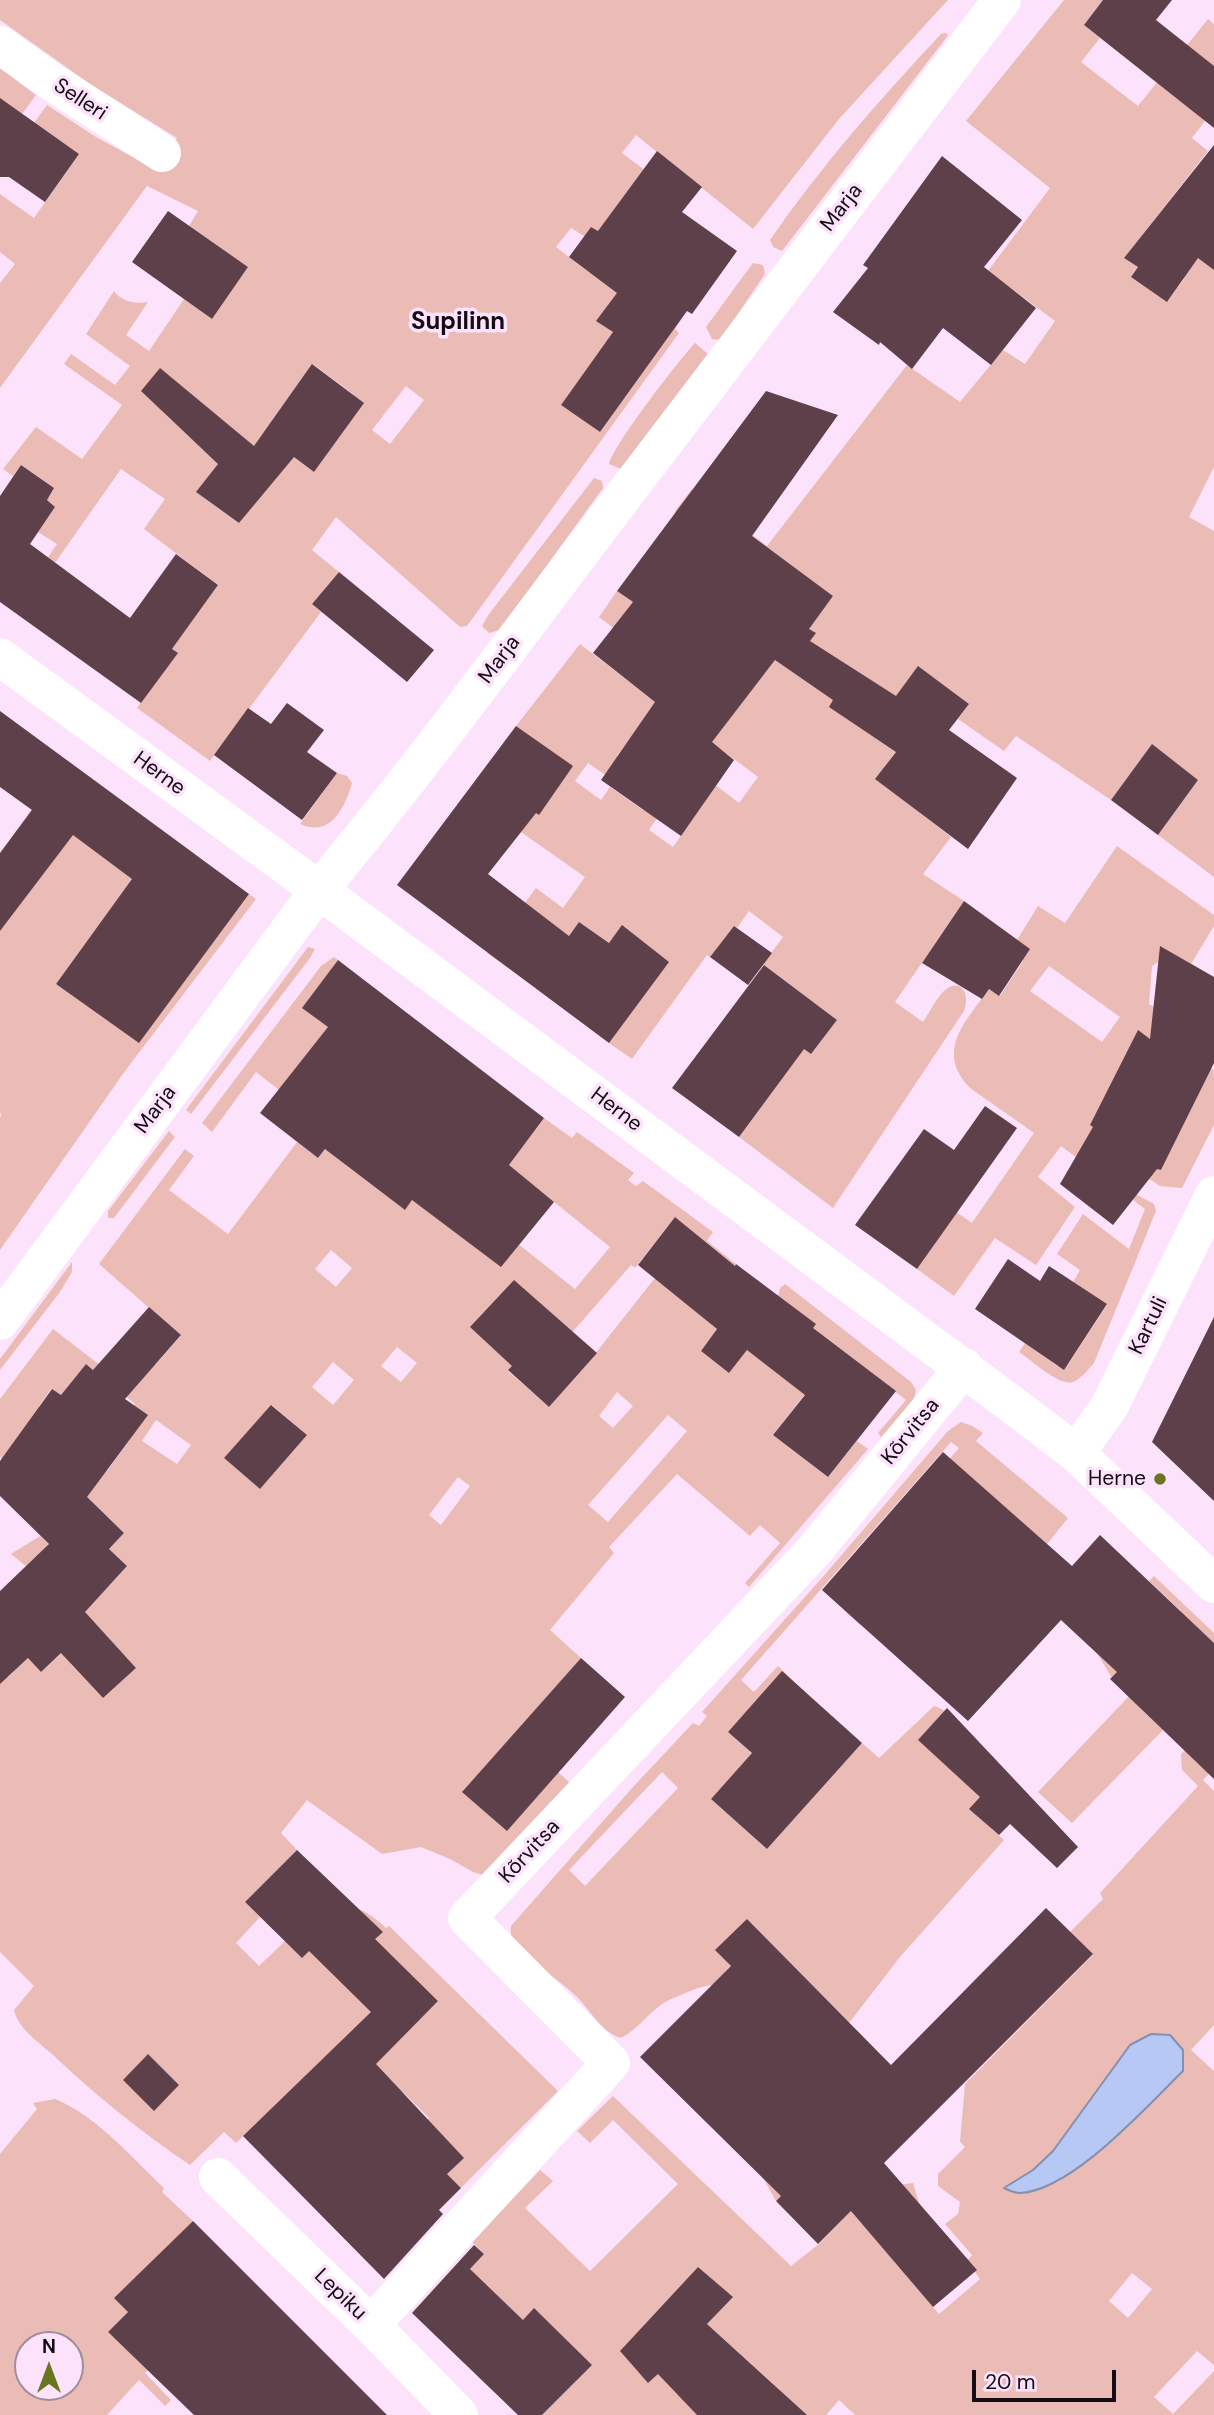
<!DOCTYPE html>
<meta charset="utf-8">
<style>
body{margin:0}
#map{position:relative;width:1214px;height:2415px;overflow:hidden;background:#fce3fb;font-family:"DM Sans",sans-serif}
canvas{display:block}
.north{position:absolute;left:14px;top:2331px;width:70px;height:70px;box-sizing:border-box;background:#fce3fb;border:2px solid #9f8d9f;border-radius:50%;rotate:0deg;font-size:19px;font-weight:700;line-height:28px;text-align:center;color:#140c14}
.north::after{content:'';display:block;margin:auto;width:24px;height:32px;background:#6a7520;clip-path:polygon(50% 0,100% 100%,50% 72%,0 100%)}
.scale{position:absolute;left:972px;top:2370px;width:144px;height:32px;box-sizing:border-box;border:4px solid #140c14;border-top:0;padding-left:9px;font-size:21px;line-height:24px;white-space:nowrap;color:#140c14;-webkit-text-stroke:5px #fce3fb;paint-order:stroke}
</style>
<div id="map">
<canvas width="1214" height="2415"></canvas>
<div class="north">N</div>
<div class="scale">20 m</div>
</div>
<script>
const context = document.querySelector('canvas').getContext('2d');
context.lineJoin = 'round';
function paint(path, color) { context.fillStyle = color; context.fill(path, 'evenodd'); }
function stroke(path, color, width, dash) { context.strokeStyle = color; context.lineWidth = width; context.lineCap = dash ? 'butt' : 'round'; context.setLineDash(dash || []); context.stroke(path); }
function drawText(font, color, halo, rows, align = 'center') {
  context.font = font + ' "DM Sans",sans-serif'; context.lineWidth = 7; context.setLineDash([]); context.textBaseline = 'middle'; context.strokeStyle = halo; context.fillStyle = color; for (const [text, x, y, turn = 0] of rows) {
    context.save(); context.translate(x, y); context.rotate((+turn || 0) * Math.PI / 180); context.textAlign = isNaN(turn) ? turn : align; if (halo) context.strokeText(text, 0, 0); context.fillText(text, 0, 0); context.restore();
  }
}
paint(new Path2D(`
 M0,0H948L839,119L753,229L636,135L622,153L646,171L687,310L675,329L679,333L467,626L460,627L336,517L312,550L339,572L312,604L321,612L210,761L137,708L177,653L172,649L218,585L144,529L165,499L121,469L19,614L12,610L57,544L38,532L55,507L47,500L54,488L21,465L13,476L3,469L36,427L82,459L122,405L64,364L71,354L115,385L130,366L86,334L114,291C122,302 135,304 148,302L126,335L149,351L184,299L212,319L248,267L189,226L198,211L147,186L0,388V283L15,264L0,252V194L34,218L79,154L34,123L47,105L96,137L158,171L177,138L90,84L0,20ZM591,227L598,231L605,252L590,273L556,247L571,228L589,239L591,236L587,233ZM628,296L674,329L600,432L561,405L613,332L597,321ZM313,364L353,394L334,420L345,429L314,472L272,440L293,392ZM406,386L424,400L390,444L372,430ZM184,388L194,441L164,413ZM196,492L252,507L239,523Z
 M1064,0H1103L1084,25L1100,38L1081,62L1138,106L1208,19L1214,24V109L1192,138L1208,151L1124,258L1138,267L1131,277L1168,301L1184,279L1171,269L1214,250V467L1189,517L1214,531V877L1158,835L1198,780L1152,745L1111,800L1016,736L1004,751L958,719L969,704L919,667L933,700L876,779L951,837L923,874L964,901L895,1002L923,1022C929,1013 935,1001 942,993C957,976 972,990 964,1011L833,1208L739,1137L782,1032L811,1054L837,1020L763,964L783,937L749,911L737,928L734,926L710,957L707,955L632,1059L609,1043L622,926L609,943L579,922L569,936L541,915L532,985L487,953L536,888L563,908L585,877L511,825L562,759L516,726L580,644L662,707L683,681L599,617L617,591L666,626L722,546L675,511L692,489L767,546L907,365L960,402L1003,350L1025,364L1055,321L988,271L1050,188L966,121ZM780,557L833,596L815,620ZM775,603L815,634L775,660L746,697ZM629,740L671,769L643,810L610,787L601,800L575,781L588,763L614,781L627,763L617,756ZM710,741L758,777L739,803L692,767ZM681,783L706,800L673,847L649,830Z
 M945,33L948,35L946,38L782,251L773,247L770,240C821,166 879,100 941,34Z
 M0,68L36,95L22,114L0,99Z
 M753,263L763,265L765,274L720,340L712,339L706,327Z
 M695,343L708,354L621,469L609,464C614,444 679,360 695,343Z
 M594,478L602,481L603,488L500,630L489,633L482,626L489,614Z
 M67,760L195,854L122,949L95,930L56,984L139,1042L249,894L256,899L125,1071L0,1250V1117L2,1115L0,1113V931L49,866L11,838Z
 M337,773L347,776L352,783C345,808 330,838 300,824Z
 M1117,846L1214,915V926L1191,964L1172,953L1152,966L1149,1004L1186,1026L1211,1068L1214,1070V1125L1182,1188L1160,1186L1111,1154L1121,1186L1154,1204L1156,1211L1094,1363C1088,1370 1082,1378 1073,1382C1060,1387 1031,1360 1019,1352L1025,1343L1057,1366L1069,1363L1107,1305L1073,1282L1080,1270L1057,1254L1083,1214L1129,1249L1145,1209L1061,1146L1038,1177L1075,1207L1036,1265L995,1238L954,1296L917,1269L936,1242L924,1233L945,1204L972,1223L1034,1133L970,1088C935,1051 965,1022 989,989L1000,996L1023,961L1017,940L1038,906L1065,923ZM1049,966L1120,1017L1102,1042L1030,991ZM1197,1097L1161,1170L1114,1147Z
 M308,947L315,949L310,958L191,1114L186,1110Z
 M334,957L338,960L303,1008L328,1027L504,1172L544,1118L572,1138L577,1132L634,1173L628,1180L636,1186L643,1181L713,1232L707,1241L736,1264L698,1313L717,1329L701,1351L729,1373L747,1350L815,1324L778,1296L780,1288L785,1284L911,1382L916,1390L914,1399L881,1437L878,1433L906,1400L840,1349L773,1435L828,1477L857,1441L868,1449L749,1587L745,1583L780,1543L760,1525L750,1536L677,1474L609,1547L614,1553L550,1630L581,1658L463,1791L558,1772L570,1783L490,1877L473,1872L450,1859L421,1847L382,1854L307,1800L281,1833L297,1850L245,1902L260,1917L236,1943L259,1966L285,1941L351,1907C366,1910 375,1918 386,1928L389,1926L558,2091L461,2188L447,2174L416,2131L429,2118L404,2093L325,2057L236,2143L224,2132L190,2165C141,2132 95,2095 52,2054C38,2042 18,2028 14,2010L34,1986L0,1952V1668L8,1677L28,1658L41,1672L71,1644L26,1566L11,1554L40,1536L88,1583L98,1574L110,1585L127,1566L109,1549L124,1533L99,1509L76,1533L0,1457V1399L53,1329L100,1365L123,1336L155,1365L181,1336L99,1264L185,1149L194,1156L169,1190L228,1234L297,1142L318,1158L328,1146L315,1118L256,1072L212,1132L202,1123L321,966ZM346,1165L425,1182L405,1210ZM533,1185L610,1247L575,1289L498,1228ZM675,1217L692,1231L587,1364L549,1407L508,1371L535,1340L563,1343L631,1265L635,1268ZM331,1250L352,1268L336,1287L315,1269ZM397,1347L417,1363L401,1382L381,1366ZM333,1362L354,1380L333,1405L312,1387ZM86,1364L135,1404L115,1429L129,1441L107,1471L39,1406L51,1389L61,1395ZM617,1392L633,1406L613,1428L599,1416ZM272,1405L307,1435L260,1489L224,1458ZM668,1415L687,1431L608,1522L588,1505ZM156,1420L191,1445L177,1464L142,1441ZM458,1477L470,1486L441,1525L429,1515ZM104,1633L136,1668L103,1698L71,1664ZM387,1951L438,2001L420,2019ZM148,2054L179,2085L154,2110L123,2080Z
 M169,1131L175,1137L114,1218H108V1211Z
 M72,1262V1272L60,1292L0,1370V1359Z
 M961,1422L972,1426L983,1433L976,1441L1068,1518L1047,1544L983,1488L860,1625L843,1609L883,1536L959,1448L951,1442L741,1680L754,1692L778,1666L806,1693L769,1735L744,1714L728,1732L752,1753L711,1799L767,1849L862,1743L879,1758L934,1706L942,1709L1011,1776L970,1809L1004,1840L900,1957L849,2023L716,1950L731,1966L725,1972L731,1978C723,1986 717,1984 706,1986C693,1989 681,1995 669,2000C651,2009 639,2029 621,2038C601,2032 591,2011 577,1997C558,1978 530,1964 514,1942C511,1937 510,1932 511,1926L632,1788L693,1723L699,1726L707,1716L702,1712L821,1579L948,1431ZM662,1772L678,1788L585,1886L569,1870Z
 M1154,1576L1214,1633V1643L1200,1630L1141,1709L1163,1730L1072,1823L1038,1792L1130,1695L1112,1678L1097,1653L1140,1655L1181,1611L1149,1581Z
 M1198,1737L1214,1751V1768L1203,1780L1214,1791V2025L1191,2050L1214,2071V2365L1197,2351L1154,2397L1173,2414L1214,2371V2415H855L839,2400L826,2415H756L780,2390L707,2324L732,2297L698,2267L624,2347L640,2361L634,2367L648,2382L664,2368L698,2402L691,2408L697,2415H542L577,2380L547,2350L561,2335L534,2309L523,2320L470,2269L484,2254L472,2242L540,2170L553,2181L525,2208L590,2271L678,2184L613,2120L590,2143L577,2131L613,2096L791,2266L819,2244L860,2202L818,2160L776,2201L762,2176L800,2136L818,2148L846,2178L883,2187L913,2183L920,2206L878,2242L939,2314L980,2279L967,2261L972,2255L945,2224L958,2214L960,2202L938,2186V2174L965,2147L960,2142L965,2084L1093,1955L1070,1932L1103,1899L1100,1893L1198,1786L1182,1770L1181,1754ZM1151,2034L1169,2035L1183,2050V2071L1113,2139L1058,2182L1018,2194L1004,2188L1033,2170L1053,2151L1130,2045ZM1132,2273L1152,2289L1128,2318L1109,2301Z
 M55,2099C97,2116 131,2157 164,2188L162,2192L193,2221L115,2298L128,2312L108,2332L128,2351L147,2332L166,2351L145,2373L171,2400L165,2406L139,2380L107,2415H0V2154L37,2109L33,2103ZM28,2345H70V2387H28Z`), '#ebbbb5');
const water = new Path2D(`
 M1151,2034L1170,2035L1183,2050V2071C1147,2106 1071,2192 1019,2193C1014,2193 1008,2190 1004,2188L1033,2170L1053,2151L1130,2045Z`);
paint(water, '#b6c8f3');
stroke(water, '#8590b0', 2);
paint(new Path2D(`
 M1103,0H1172L1156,20L1214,66V128L1084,25Z
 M0,98L79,154L45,202L9,177H0Z
 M1214,145V270L1198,258L1167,302L1131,277L1138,267L1124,258Z
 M657,151L702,187L682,212L737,251L692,314L687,311L600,432L561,405L613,332L596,321L617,293L569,257L591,227L598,231Z
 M942,156L1022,220L984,267L1036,308L991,365L943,328L912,369L880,342L879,345L833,312L868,268L863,265Z
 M168,211L248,267L212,319L132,262Z
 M312,364L364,403L314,472L294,457L239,523L196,492L218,464L141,391L160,368L254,446Z
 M766,391L838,415L752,536L833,596L809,629L816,633L810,641L896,696L918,666L969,704L949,730L1017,778L968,849L875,779L896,752L829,707L833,700L775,660L712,742L734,760L681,836L601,780L655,702L593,653L633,602L617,591Z
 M21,465L54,488L47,500L55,507L30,544L130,618L176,554L218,585L172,649L178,653L141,703L0,602V496Z
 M339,572L434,650L407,682L312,604Z
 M287,703L324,730L307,752L337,773L302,820L214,755L248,708L271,724Z
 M0,711L249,894L139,1043L56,984L132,879L73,835L0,931V853L32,810L0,787Z
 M516,726L573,766L539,815L536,813L488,874L569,936L579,922L609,943L622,925L669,962L609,1043L397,885Z
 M1152,744L1198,780L1158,835L1111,800Z
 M964,901L1030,949L999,996L989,989L982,999L922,963Z
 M734,926L772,953L748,985L710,957Z
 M1160,946L1214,977V1063L1161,1170L1157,1169L1113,1225L1060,1184L1093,1127L1090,1125L1138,1030L1150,1039Z
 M338,960L544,1118L509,1165L554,1202L501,1267L412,1200L405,1210L325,1149L318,1158L260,1113L328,1027L302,1008Z
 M764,965L837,1020L811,1054L804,1049L739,1137L672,1088Z
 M985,1106L1017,1128L917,1269L855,1225L924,1129L954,1150Z
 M675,1217L735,1266L736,1264L816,1324L813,1328L896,1391L828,1477L773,1435L805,1395L747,1350L729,1373L701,1351L717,1329L638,1265Z
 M1008,1259L1040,1281L1049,1266L1107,1304L1064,1370L975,1309Z
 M514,1280L597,1353L549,1407L508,1370L512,1366L470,1327Z
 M149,1307L181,1335L125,1399L148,1415L87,1497L124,1533L109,1549L127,1566L85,1612L136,1668L103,1698L61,1653L41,1672L28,1658L0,1684V1591L49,1544L0,1496V1461L52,1389L61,1395L86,1364L93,1370Z
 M1214,1317V1501L1152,1442Z
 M271,1405L307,1435L260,1489L224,1458Z
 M943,1452L1072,1566L1100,1535L1214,1643V1779L1110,1679L1117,1672L1061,1620L968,1721L822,1590Z
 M581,1658L625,1697L507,1831L462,1792Z
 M782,1671L862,1743L767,1849L711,1799L752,1753L728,1732Z
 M947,1708L1078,1847L1057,1868L1010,1824L999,1835L969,1809L980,1797L918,1740Z
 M297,1850L383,1932L375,1939L438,2001L376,2064L464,2158L447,2174L461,2188L439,2210L443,2214L384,2279L243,2136L371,2012L309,1951L302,1958L245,1902Z
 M1046,1908L1093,1954L884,2163L977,2270L933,2307L851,2211L818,2244L776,2201L781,2196L640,2057L731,1966L715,1950L747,1919L891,2065Z
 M148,2054L179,2085L154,2111L123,2080Z
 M193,2221L387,2415H194L108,2332L128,2312L114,2298Z
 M474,2245L484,2254L470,2269L523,2320L534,2308L592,2365L542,2415H518L412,2313Z
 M698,2267L733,2297L707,2324L807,2415H697L658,2374L648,2383L620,2351Z`), '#5d404a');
stroke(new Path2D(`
 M0,45L52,82L162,153
 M0,657L319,890L1014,1406L1076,1453L1214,1584
 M0,1321L319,890C422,766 518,635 615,507C744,337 873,169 1002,0
 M1076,1453L1109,1407L1214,1195
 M218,2177L371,2325L459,2415
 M371,2325L611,2063L467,1918L813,1552L964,1367`), '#fff', 38);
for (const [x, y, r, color] of [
 [1160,1479,7,"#6a7520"]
]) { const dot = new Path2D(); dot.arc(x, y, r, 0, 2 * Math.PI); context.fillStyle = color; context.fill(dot); stroke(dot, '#fce3fb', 2.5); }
drawText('21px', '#140c14', '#fce3fb', [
 ["Selleri",80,100,33],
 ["Marja",842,208,-52],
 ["Marja",500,660,-53],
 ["Herne",159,774,36],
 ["Marja",156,1110,-53],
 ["Herne",616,1110,37],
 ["Kartuli",1149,1326,-64],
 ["Kõrvitsa",911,1432,-51],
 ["Kõrvitsa",530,1852,-47],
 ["Lepiku",340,2295,44]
]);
drawText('21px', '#140c14', '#fce3fb', [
 ["Herne",1146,1479]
], 'right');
drawText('bold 24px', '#140c14', '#fce3fb', [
 ["Supilinn",458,323]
]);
</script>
